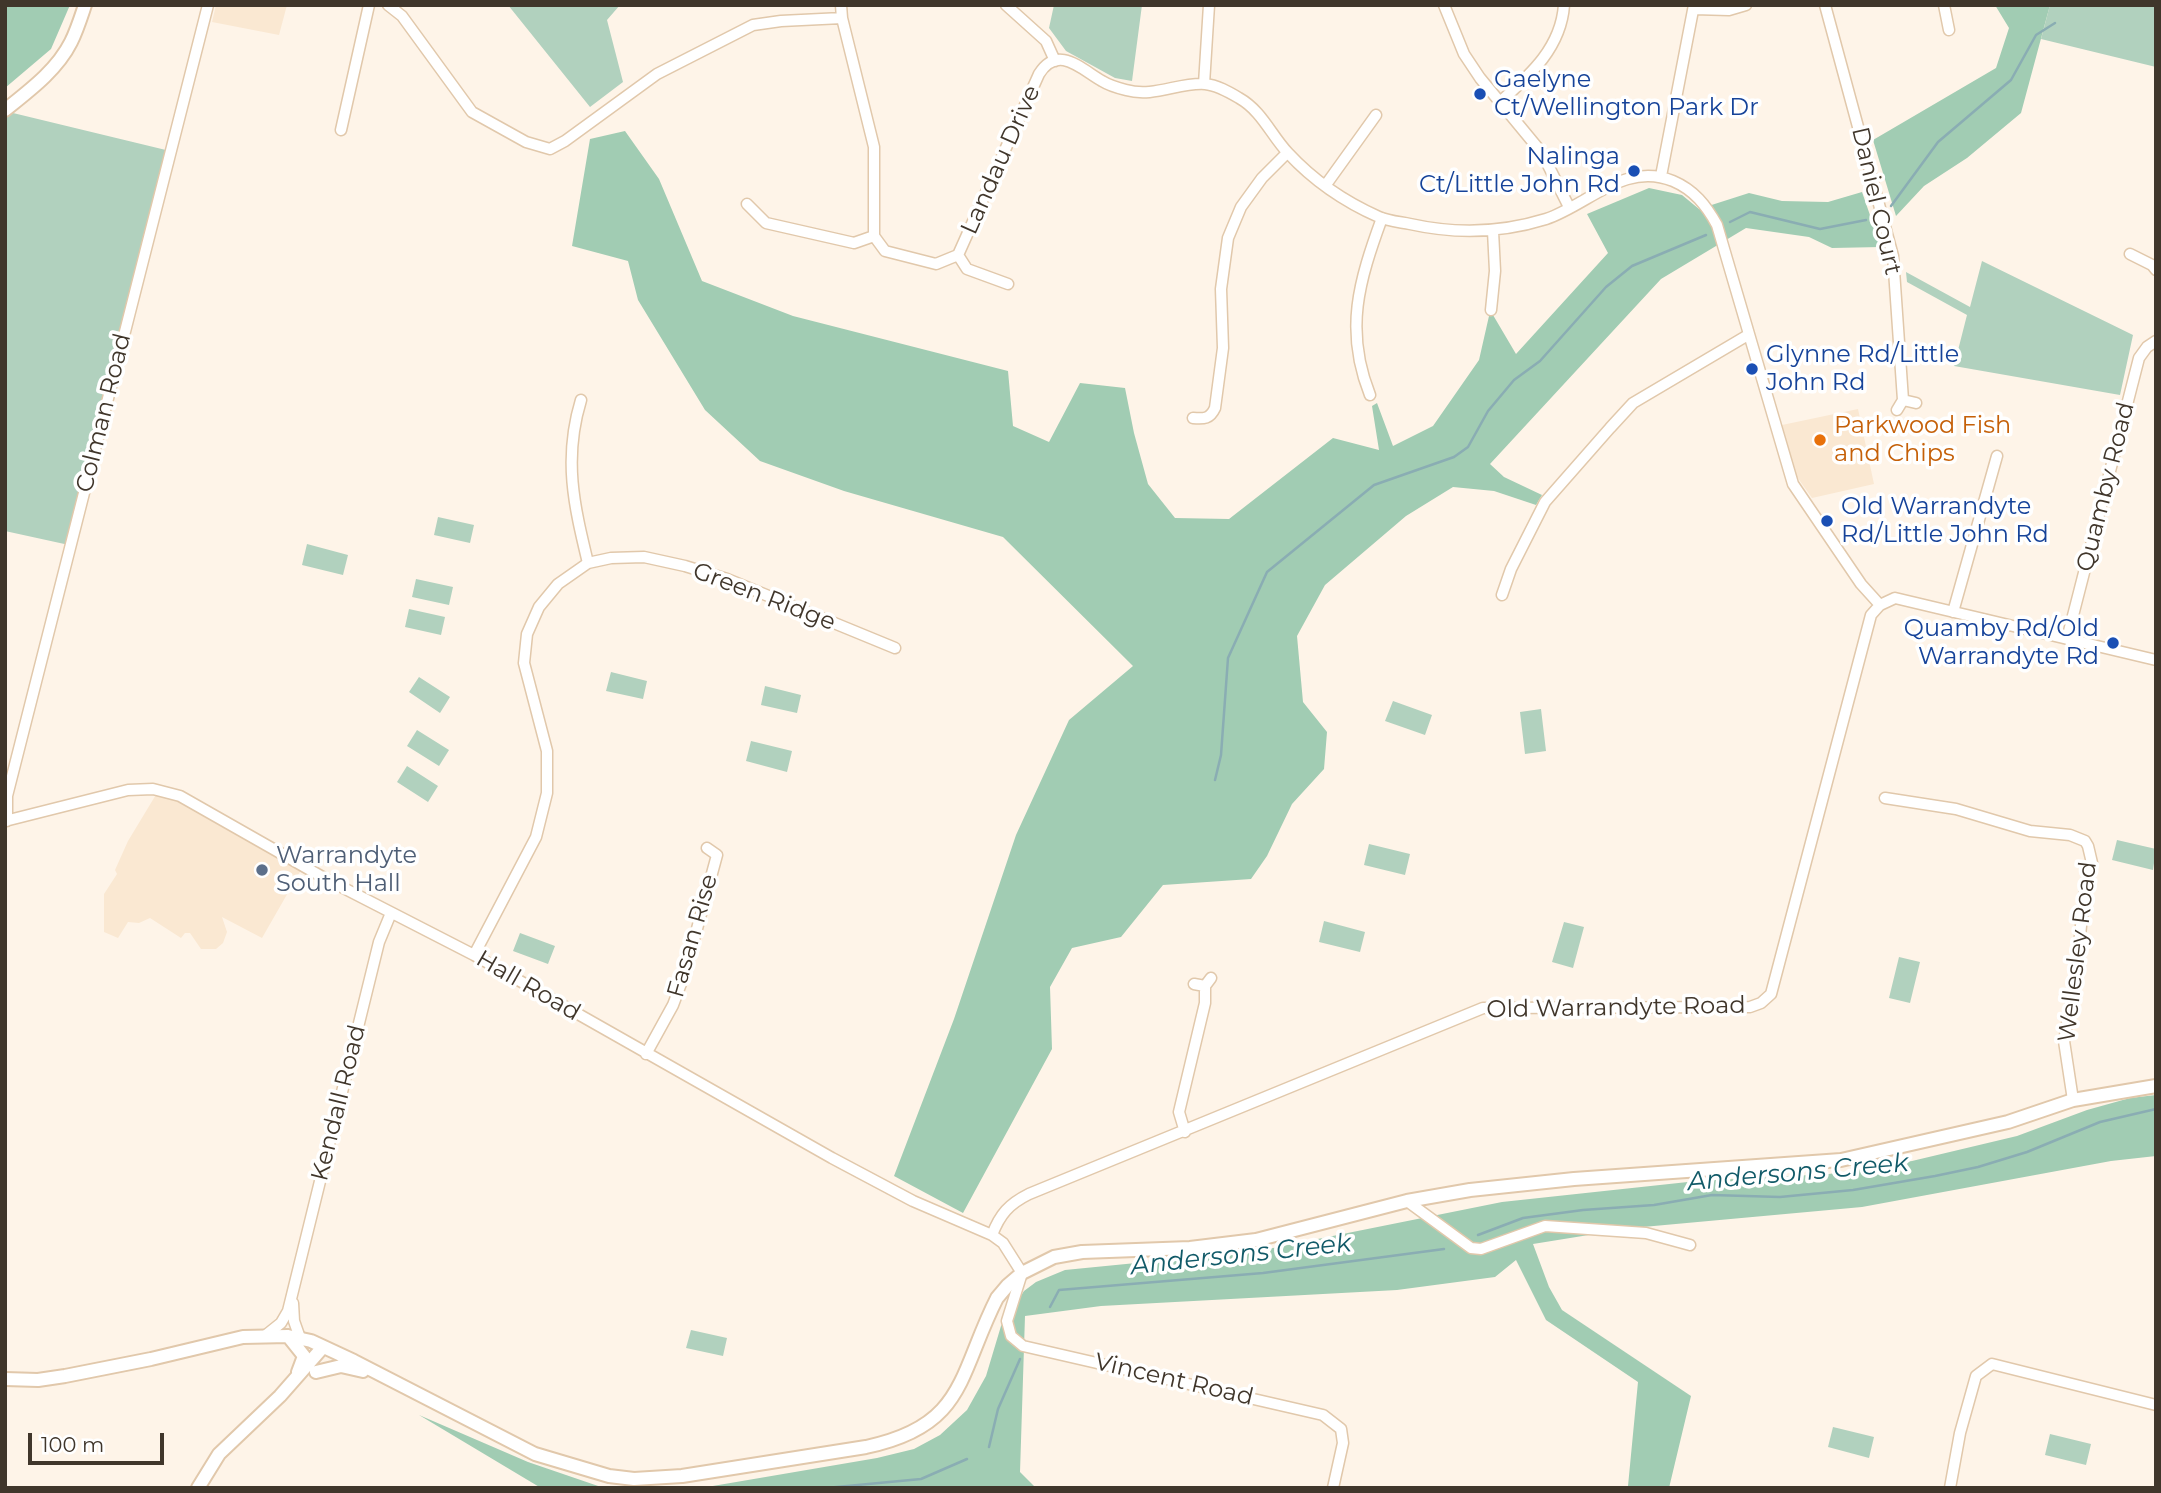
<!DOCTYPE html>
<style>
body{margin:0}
#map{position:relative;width:2161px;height:1493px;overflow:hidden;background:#fef4e8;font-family:Montserrat,sans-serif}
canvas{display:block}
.frame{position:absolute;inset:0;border:7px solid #40362b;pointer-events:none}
.scale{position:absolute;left:28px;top:1433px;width:136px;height:32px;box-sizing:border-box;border:4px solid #40362b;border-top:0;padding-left:9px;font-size:21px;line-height:24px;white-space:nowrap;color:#40362b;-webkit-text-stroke:5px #fff;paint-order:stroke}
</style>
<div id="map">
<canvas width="2161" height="1493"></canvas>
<div class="frame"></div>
<div class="scale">100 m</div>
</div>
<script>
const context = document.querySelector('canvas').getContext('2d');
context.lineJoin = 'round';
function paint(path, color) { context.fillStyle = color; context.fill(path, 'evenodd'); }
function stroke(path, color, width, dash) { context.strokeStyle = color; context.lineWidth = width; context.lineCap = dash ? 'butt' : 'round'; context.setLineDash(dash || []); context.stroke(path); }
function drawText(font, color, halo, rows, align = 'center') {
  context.font = font + ' Montserrat,sans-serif'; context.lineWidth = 7; context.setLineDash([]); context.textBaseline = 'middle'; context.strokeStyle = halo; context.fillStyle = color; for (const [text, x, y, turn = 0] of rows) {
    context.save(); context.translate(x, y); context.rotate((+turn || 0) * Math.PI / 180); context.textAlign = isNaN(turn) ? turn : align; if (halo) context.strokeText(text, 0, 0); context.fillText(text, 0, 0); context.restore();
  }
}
paint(new Path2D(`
 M216,5H287L279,35L212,22Z
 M1858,409L1874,484L1812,498L1795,474L1782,425Z
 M157,793L177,798L301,870L262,938L222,917L227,932L223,943L216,949H201L190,933H185L181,938L150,918L139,923L128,922L118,938L104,932V894L117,874L115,870L128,841Z`), '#fae8d2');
paint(new Path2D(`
 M508,5H620L607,20L623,82L590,107Z
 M1054,5H1142L1132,81L1115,78L1066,51L1049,28Z
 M2050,5H2156V67L2041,39Z
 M13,113L170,151L69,545L5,531V118Z
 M1982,261L2133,335L2120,395L1954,366L1967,315L1907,282L1906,272L1970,307Z
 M438,517L474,525L470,543L434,535Z
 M307,544L348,555L343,575L302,565Z
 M416,579L453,587L449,605L412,597Z
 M409,609L445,617L441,635L405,627Z
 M611,672L647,681L643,699L606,691Z
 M419,677L450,697L440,713L409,692Z
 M765,686L801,695L797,713L761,705Z
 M1393,701L1432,715L1425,735L1385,721Z
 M1541,709L1546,751L1525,754L1520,712Z
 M417,730L449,750L439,766L407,746Z
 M751,741L792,751L787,772L746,761Z
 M407,766L438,786L428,802L397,782Z
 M2117,840L2156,849L2153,870L2112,860Z
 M1369,844L1410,854L1405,875L1364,865Z
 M1324,921L1365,932L1360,952L1319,942Z
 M1564,922L1584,927L1573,968L1552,962Z
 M520,933L555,946L548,964L513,951Z
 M1899,957L1920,962L1910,1003L1889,998Z
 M691,1330L727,1338L723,1356L686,1348Z
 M1833,1427L1874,1437L1869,1458L1828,1447Z
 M2050,1434L2091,1444L2086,1465L2045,1455Z`), '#b1d1be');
paint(new Path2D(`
 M5,5H70L51,49L5,88Z
 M1995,5H2050L2021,113L1967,158L1924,186L1896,216L1873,140L1996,68L2009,28Z
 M625,131L659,179L702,281L793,316L1008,371L1013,426L1049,442L1080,383L1125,388L1134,433L1148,484L1175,518L1229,519L1333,438L1379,450L1372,406L1377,403L1393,446L1433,426L1479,360L1489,316L1493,315L1516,354L1608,253L1587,214L1649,188L1682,195L1699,209L1749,193L1782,201L1828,202L1862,192L1881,247L1832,248L1809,237L1746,228L1661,279L1490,464L1504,477L1542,495L1536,505L1494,491L1453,487L1406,516L1325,585L1297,636L1303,702L1327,732L1324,769L1292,804L1267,856L1251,879L1163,885L1121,937L1072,948L1050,987L1052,1049L963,1213L894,1176L954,1019L1016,835L1069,720L1133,666L1003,537L844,491L760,461L705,410L638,300L628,261L572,246L590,139Z
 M2156,1095V1156L2111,1161L1862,1207L1632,1228L1533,1244L1549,1287L1562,1310L1691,1396L1669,1488L1628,1486L1638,1382L1546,1320L1516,1260L1495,1277L1397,1290L1101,1306L1025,1316L1020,1472L1036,1488H701L877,1458L914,1449L940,1435L967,1410L986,1376L1001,1326L1024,1291L1036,1282L1065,1270L1258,1251L1502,1202L1697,1181L1829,1174L1912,1161L2017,1136L2087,1110L2130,1098Z
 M419,1415L528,1462L604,1488H541Z`), '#a1ccb3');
stroke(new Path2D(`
 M1891,206L1938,142L2011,80L2036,35L2055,23
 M1730,222L1750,212L1820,229L1866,220
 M1215,780L1221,755L1228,658L1267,572L1374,485L1454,457L1468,447L1488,411L1514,380L1540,361L1606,287L1632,266L1706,235
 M1478,1235L1523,1218L1583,1210L1654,1205L1712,1195L1780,1197L1853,1190L1935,1176L1978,1167L2027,1152L2100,1122L2156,1109
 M1050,1307L1059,1290L1263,1273L1444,1249
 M989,1447L998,1409L1020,1359
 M826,1488L921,1479L967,1459`), '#8aadb3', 2.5);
const minor = new Path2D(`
 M388,5L402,16L472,112L526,142L550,149L565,141L657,74L753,25L781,21L842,18L874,147V236L885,251L936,264L958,255L1039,74C1058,44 1081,69 1102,81C1110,86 1118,88 1126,90C1154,98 1179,82 1205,84C1217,85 1229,92 1239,98C1262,111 1271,135 1288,153C1313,180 1345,202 1379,217C1388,221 1400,222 1410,224C1455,234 1501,233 1546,219C1588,205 1625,161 1673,181C1694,190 1706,205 1717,225L1793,484L1861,584L1880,605
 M841,5L842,18
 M1006,5L1046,41L1055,61
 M1444,5L1464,54L1480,78L1542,153L1569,207
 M1825,5L1893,256L1903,400L1897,410
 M1944,5L1949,30
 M1694,9L1729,10L1746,5
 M1204,84L1209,5
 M1500,102C1530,75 1561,48 1564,5
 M341,130L369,5
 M1661,176L1694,5
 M1325,186L1376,115
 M747,204L766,223L854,243L874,236
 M2130,254L2152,265L2156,270
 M958,255L967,269L1008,284
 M1491,310L1495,271L1493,231
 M1370,395C1344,330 1359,281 1382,218
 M581,400C563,459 574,505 588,563
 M1903,400L1916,403
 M1193,418C1204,419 1210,419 1215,408L1223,348L1221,289L1228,238L1241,207L1262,178L1287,153
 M1502,595L1511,569L1545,502L1610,428L1633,403L1748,335
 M1953,612L1997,456
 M2067,639L2139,358L2147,347L2156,341
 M1885,798L1956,809L2030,831L2070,835L2085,841L2088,846L2092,863L2084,895L2077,967L2064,1041L2073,1100
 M5,821L128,790L153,789L180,796L326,879L474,955L832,1158L913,1201L992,1235L1003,1243L1022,1273L1007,1321L1011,1336L1023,1346L1323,1415L1341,1429L1343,1443L1333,1488
 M7,821V796L208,5
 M474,955L536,837L547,793V751L524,663L527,634L539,607L558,584L588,563L611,558L644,557L685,566L727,579L895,648
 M1194,984L1205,986
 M646,1054L673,1005L685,973L717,855L707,848
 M1185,1132L1179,1112L1205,1003V986L1211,978
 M1407,1201L1471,1248L1481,1249L1545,1226L1646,1233L1690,1245
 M992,1235C1000,1214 1009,1204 1029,1194L1483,1008L1750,1007L1761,1003L1771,994L1871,615L1880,605L1895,598L2156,660
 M293,1303L294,1321L300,1338
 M266,1335L281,1323L288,1311L379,942L391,913
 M1950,1488L1960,1433L1976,1376L1992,1364L2156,1405`);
const major = new Path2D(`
 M5,110C30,90 57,70 71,42C77,30 81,17 85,5
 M288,1336L304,1356L298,1372
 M316,1372L341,1366L363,1371
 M5,1379L38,1380L65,1376L151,1359L243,1337L288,1336L311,1341L354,1361L535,1454L609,1476L634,1479L682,1476L866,1447C966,1426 958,1375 997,1298L1008,1285L1022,1273L1054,1257L1082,1252L1190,1248L1256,1240L1407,1201L1470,1190L1574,1179L1841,1160L2008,1122L2073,1100L2156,1086
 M198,1488L219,1454L280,1396L323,1347`);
stroke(minor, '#e1c8ab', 13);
stroke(major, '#e1c8ab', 16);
stroke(minor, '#fff', 10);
stroke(major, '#fff', 12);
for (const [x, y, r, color] of [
 [1480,94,7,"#1a4fb4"],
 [1634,171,7,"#1a4fb4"],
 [1752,369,7,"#1a4fb4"],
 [1820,440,7,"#e8710a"],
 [1827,521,7,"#1a4fb4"],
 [2113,643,7,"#1a4fb4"],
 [262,870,7,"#5c6f8a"]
]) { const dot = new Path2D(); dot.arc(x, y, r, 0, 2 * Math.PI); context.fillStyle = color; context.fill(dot); stroke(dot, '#fff', 2.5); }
drawText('24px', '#164399', '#fff', [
 ["Gaelyne",1494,80],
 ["Ct/Wellington Park Dr",1494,108],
 ["Nalinga",1620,157,"right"],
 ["Ct/Little John Rd",1620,185,"right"],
 ["Glynne Rd/Little",1766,355],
 ["John Rd",1766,383],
 ["Old Warrandyte",1841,507],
 ["Rd/Little John Rd",1841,535],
 ["Quamby Rd/Old",2099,629,"right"],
 ["Warrandyte Rd",2099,657,"right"]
], 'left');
drawText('24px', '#40362b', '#fff', [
 ["Landau Drive",1001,160,-66],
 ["Daniel Court",1876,201,77],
 ["Colman Road",104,413,-76],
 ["Quamby Road",2106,487,-76],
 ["Green Ridge",764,597,21],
 ["Fasan Rise",693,936,-74],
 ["Wellesley Road",2078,952,-83],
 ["Hall Road",528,986,30],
 ["Old Warrandyte Road",1616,1008,-1],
 ["Kendall Road",339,1103,-76],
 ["Vincent Road",1174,1380,13]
]);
drawText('24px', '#c56008', '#fff', [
 ["Parkwood Fish",1834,426],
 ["and Chips",1834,454]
], 'left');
drawText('24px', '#4e5e75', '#fff', [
 ["Warrandyte",276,856],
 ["South Hall",276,884]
], 'left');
drawText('italic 26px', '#115a68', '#fff', [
 ["Andersons Creek",1798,1173,-5],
 ["Andersons Creek",1241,1255,-6]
]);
</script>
